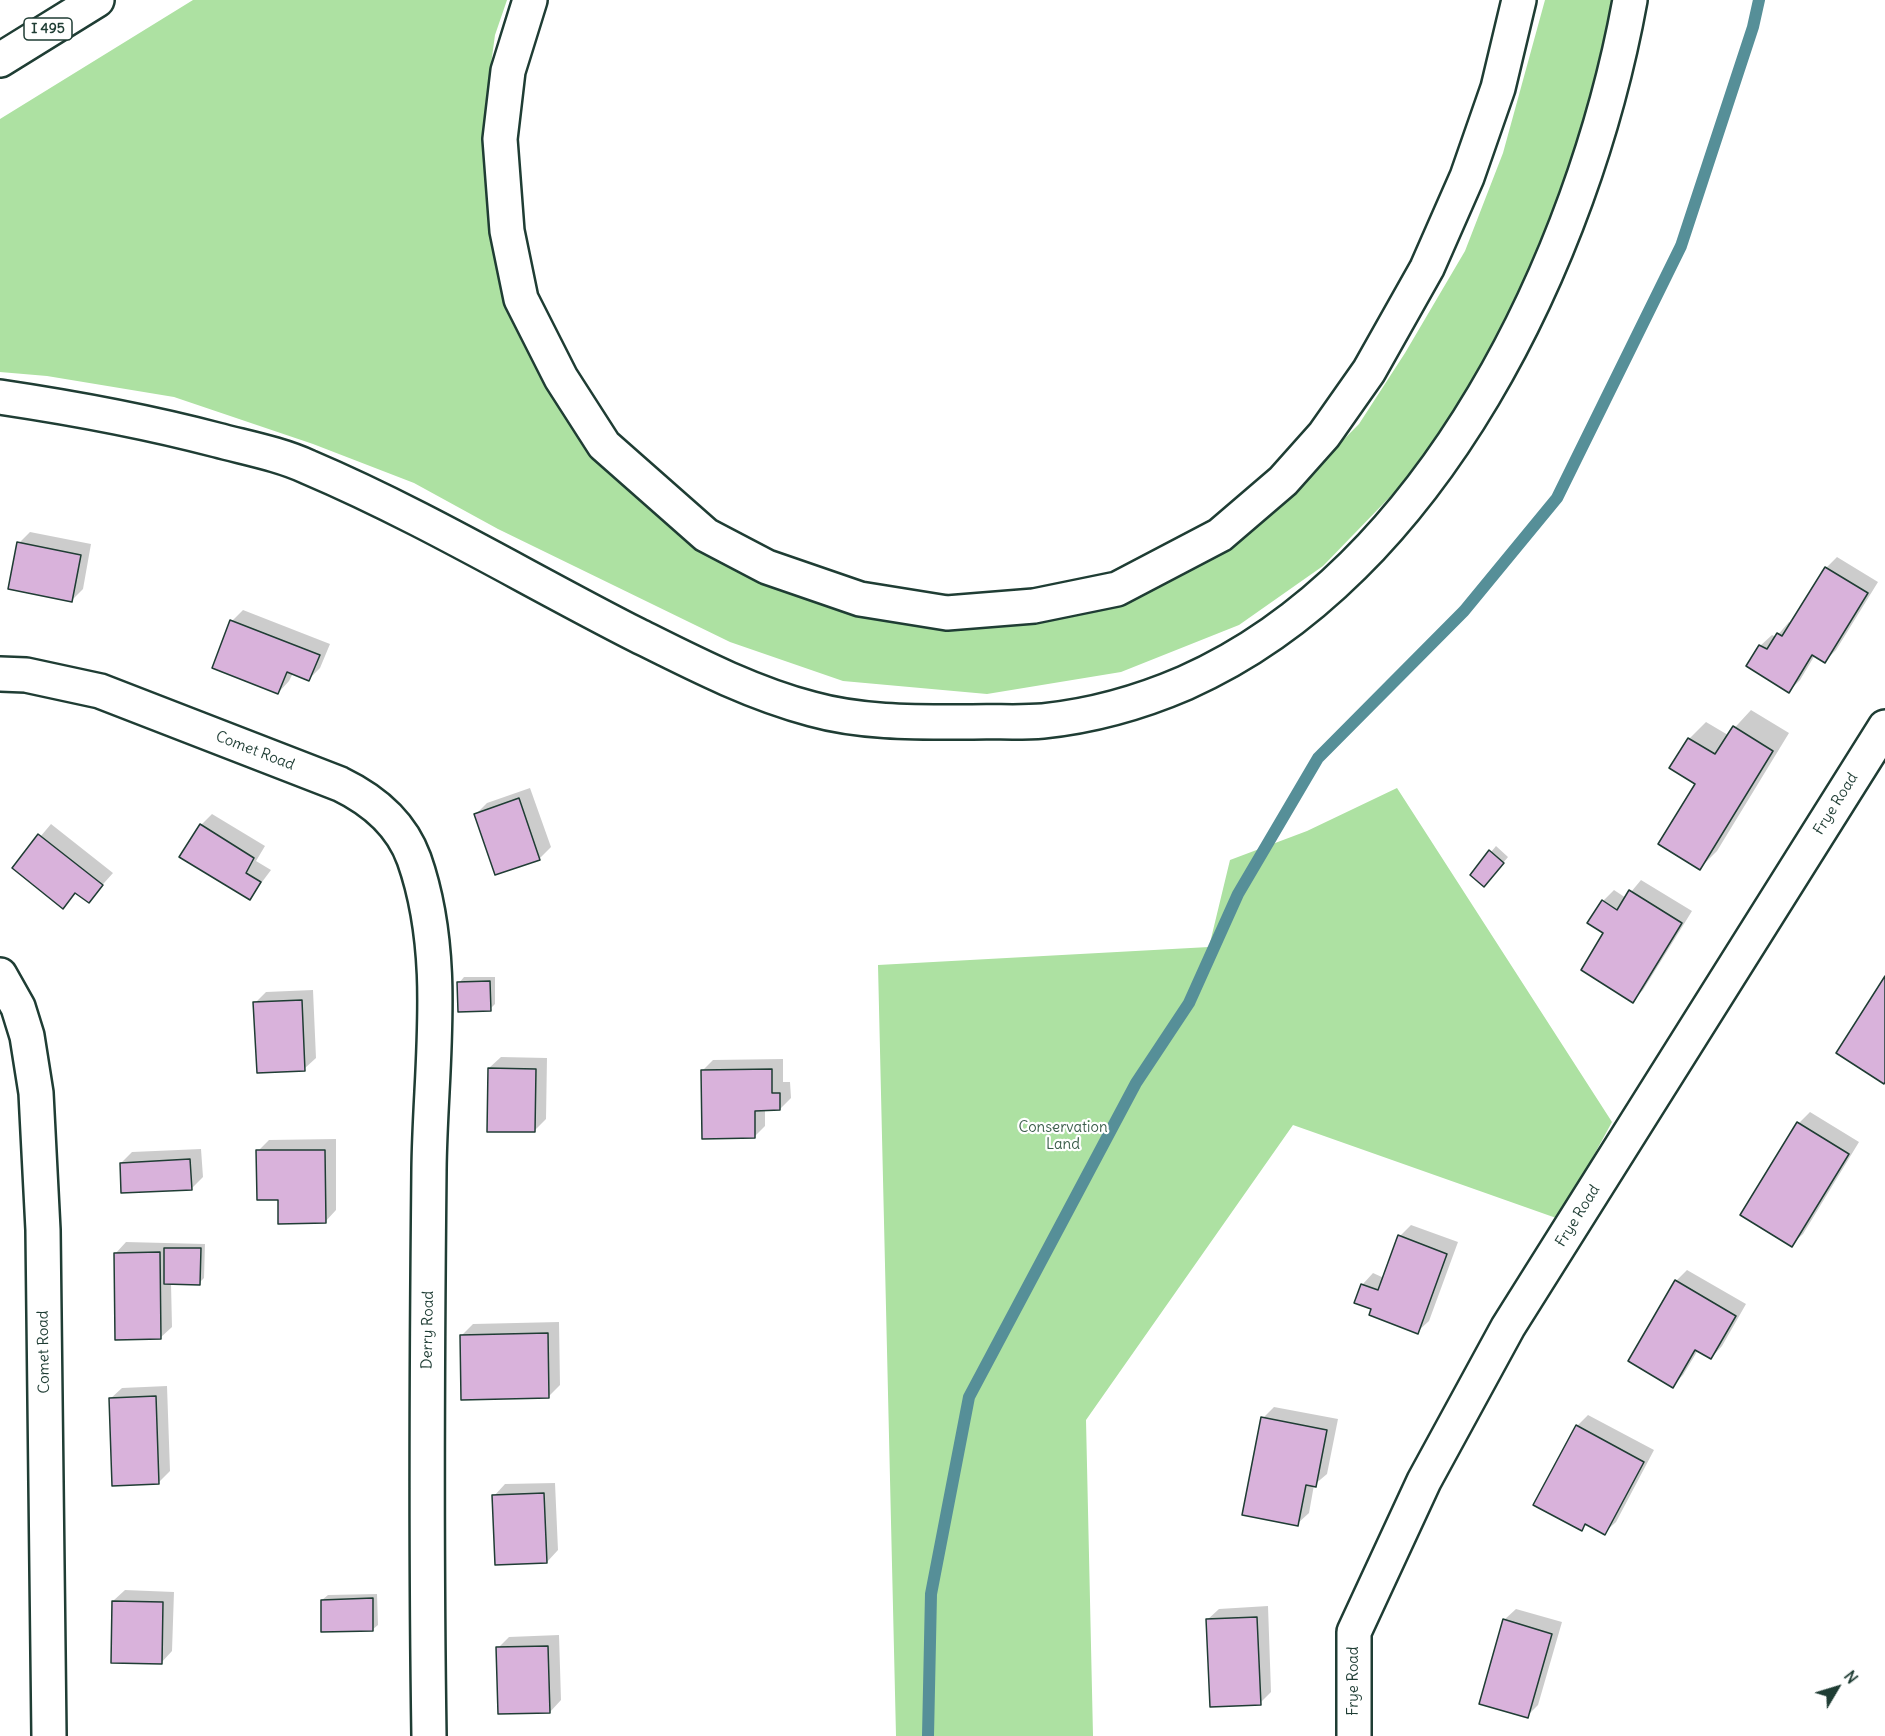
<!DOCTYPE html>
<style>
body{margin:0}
#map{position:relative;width:1885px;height:1736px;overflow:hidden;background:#fff;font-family:Delius,sans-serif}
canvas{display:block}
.north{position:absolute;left:1807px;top:1658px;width:60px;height:60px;-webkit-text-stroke:4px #fff;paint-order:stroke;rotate:52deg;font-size:16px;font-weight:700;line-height:24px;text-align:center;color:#1f3d34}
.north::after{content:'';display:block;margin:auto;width:21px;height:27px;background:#1f3d34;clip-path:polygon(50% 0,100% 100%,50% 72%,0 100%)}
</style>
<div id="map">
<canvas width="1885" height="1736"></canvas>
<div class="north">N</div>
</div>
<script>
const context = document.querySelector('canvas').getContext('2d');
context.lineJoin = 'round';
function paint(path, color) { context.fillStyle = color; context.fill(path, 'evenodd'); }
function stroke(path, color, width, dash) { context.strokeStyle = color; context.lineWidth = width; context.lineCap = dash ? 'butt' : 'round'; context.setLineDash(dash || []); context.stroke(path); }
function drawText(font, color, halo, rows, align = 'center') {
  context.font = font + ' Delius,sans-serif'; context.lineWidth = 4.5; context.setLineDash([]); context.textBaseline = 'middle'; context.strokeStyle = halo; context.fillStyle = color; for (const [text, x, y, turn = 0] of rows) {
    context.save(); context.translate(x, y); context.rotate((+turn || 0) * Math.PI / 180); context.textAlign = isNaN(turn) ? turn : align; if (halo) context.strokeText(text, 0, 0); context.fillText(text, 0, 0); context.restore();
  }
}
paint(new Path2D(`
 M193,0H507L495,35L485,108L487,196L502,269L622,480L900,620L1174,573L1262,522L1359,424L1405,353L1465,251L1503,153L1545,0H1618L1591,120L1521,291L1471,389L1416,470L1323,566L1239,625L1121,672L987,694L843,681L730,642L498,529L414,483L313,444L174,397L47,376L0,372V119Z
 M1397,788L1612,1122L1559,1219L1293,1125L1086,1420L1093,1736H896L878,965L1209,947L1230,860L1307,831Z`), '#ade1a2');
paint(new Path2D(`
 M30,532L91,544L83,589L72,600L19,543Z
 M1837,557L1878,582L1836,650L1825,661L1815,655L1800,680L1789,691L1760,646L1772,635L1776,637L1789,622L1791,624L1826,568Z
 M243,610L330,644L320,668L309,679L293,673L289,681L278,693L232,621Z
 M1751,710L1789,733L1717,851L1700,868L1697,784L1689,739L1706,722L1728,735Z
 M530,788L551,847L540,858L496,873L476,814L487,803Z
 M212,814L265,846L256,861L271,870L250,898L201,825Z
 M51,824L113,873L88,901L77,892L63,907L14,868Z
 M1496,846L1508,857L1489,880L1472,875Z
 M1641,880L1692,911L1643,990L1632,1001L1606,933L1603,901L1614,890L1626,898Z
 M464,977H495V1004L490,1009L459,983Z
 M313,990L316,1058L304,1069L255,1003L266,992Z
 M501,1057L547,1058L546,1119L534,1131L489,1068Z
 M783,1059V1082H790L791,1098L780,1109H765V1126L754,1137L702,1071L713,1060Z
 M1810,1112L1859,1142L1803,1234L1791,1245L1742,1214L1799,1123Z
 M336,1139V1210L325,1222L279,1198L258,1151L269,1140Z
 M201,1149L203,1177L192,1188L121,1163L132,1152Z
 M1411,1225L1458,1242L1429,1321L1417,1332L1373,1308L1362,1285L1373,1273L1384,1278L1400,1236Z
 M126,1242L205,1244L204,1278L199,1283H171L172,1327L160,1338L115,1254Z
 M1687,1270L1746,1304L1722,1346L1711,1358L1698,1350L1683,1375L1672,1386L1676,1281Z
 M559,1322L560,1385L549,1396L461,1336L473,1324Z
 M167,1386L170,1471L159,1482L110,1399L122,1388Z
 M1274,1407L1338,1419L1327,1474L1314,1485L1309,1513L1297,1524L1263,1418Z
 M1588,1415L1654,1450L1616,1522L1604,1533L1587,1524L1582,1529L1577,1426Z
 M555,1483L558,1550L547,1562L494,1496L505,1484Z
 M125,1590L174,1592L172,1651L161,1663L113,1601Z
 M377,1594L378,1625L372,1630L322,1600L328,1595Z
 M1268,1606L1271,1692L1260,1703L1207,1620L1219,1609Z
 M1516,1609L1562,1622L1538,1705L1527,1716L1504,1620Z
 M559,1635L561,1700L550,1712L498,1648L509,1637Z`), '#0003');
stroke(new Path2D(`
 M928,1736L931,1594L969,1397L1136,1083L1189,1003L1238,894L1318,758L1464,611L1557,498L1681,246L1753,27L1759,0`), '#568f98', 12);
const building = new Path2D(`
 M17,542L81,555L72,602L8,589Z
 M1825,567L1868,593L1825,663L1812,655L1789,693L1746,666L1759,645L1767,649L1777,633L1782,636Z
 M230,620L320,655L309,681L287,672L278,694L212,668Z
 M1733,726L1773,751L1700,870L1658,844L1695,784L1669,768L1688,738L1715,754Z
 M519,798L540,860L495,875L474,814Z
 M200,824L254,858L246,873L261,882L250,900L179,857Z
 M38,834L103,885L89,903L75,893L63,909L12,868Z
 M1489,850L1504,863L1484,887L1470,875Z
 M1629,890L1682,923L1633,1003L1581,970L1603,933L1587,923L1602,900L1617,910Z
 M1885,976V1082L1884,1084L1836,1053Z
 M490,981L491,1011L458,1012L457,982Z
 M302,1000L305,1071L257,1073L253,1002Z
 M488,1068L536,1069L535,1132H487Z
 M772,1069V1093H780V1110L755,1111V1138L702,1139L701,1070Z
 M1797,1122L1849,1154L1792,1247L1740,1215Z
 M256,1150H325L326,1223L278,1224V1200H257Z
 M190,1159L192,1190L121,1193L120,1163Z
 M1398,1235L1447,1254L1418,1334L1369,1315L1371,1309L1354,1303L1361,1284L1378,1290Z
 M164,1248H201L200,1285L164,1284Z
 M160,1252L161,1339L115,1340L114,1253Z
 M1675,1280L1736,1316L1711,1359L1695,1350L1673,1388L1628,1361Z
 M548,1333L549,1398L461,1400L460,1335Z
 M156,1396L159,1484L112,1486L109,1398Z
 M1261,1417L1327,1430L1316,1487L1306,1485L1298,1526L1242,1515Z
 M1576,1425L1644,1462L1605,1535L1585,1524L1582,1531L1533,1505Z
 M544,1493L547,1563L495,1565L492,1495Z
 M373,1598V1631L321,1632V1600Z
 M112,1601L163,1602L162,1664L111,1663Z
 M1257,1617L1261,1705L1210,1707L1206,1619Z
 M1503,1619L1552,1634L1528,1718L1479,1704Z
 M548,1646L550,1713L498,1714L496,1647Z`);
paint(building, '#d9b2db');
stroke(building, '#1f3d34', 1.5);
const minor = new Path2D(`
 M0,674L26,675L100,691L340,784C373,800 401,823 414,859C449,958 430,1067 429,1170C427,1359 426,1547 429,1736
 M0,975L18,1007L27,1036L36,1093L43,1230L49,1736
 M1354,1736V1632L1424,1481L1508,1327L1885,727`);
const motorway = new Path2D(`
 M530,0L508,71L500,139L507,231L521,299L561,378L604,445L706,535L767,567L860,599L947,613L1034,606L1117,589L1220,535L1283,481L1324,435L1369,371L1427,268L1467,177L1498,88L1519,0
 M0,60L97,0
 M0,397C74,408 145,421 217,440C247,448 280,454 308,467C421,515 527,579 637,635C693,663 751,693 812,709C862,723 917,722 969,722C993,721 1019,723 1043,721C1091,716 1141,702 1185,683C1434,573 1584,254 1630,0`);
stroke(minor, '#1f3d34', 38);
stroke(motorway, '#1f3d34', 38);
stroke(minor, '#fff', 33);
stroke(motorway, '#fff', 33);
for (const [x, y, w] of [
 [48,29,48]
]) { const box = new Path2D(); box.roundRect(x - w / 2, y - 11, w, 22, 4.5); context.fillStyle = '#fff'; context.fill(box); stroke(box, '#1f3d34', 1.5); }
drawText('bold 14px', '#1f3d34', null, [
 ["I 495",48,29]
]);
drawText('15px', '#1f3d34', '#fff', [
 ["Comet Road",255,751,21],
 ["Frye Road",1836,804,-58],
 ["Frye Road",1578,1216,-58],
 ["Derry Road",428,1330,-89],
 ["Comet Road",44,1352,-91],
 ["Frye Road",1354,1681,-90]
]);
drawText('15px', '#3b5e4a', '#fff', [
 ["Conservation",1063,1128],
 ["Land",1063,1145]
]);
</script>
